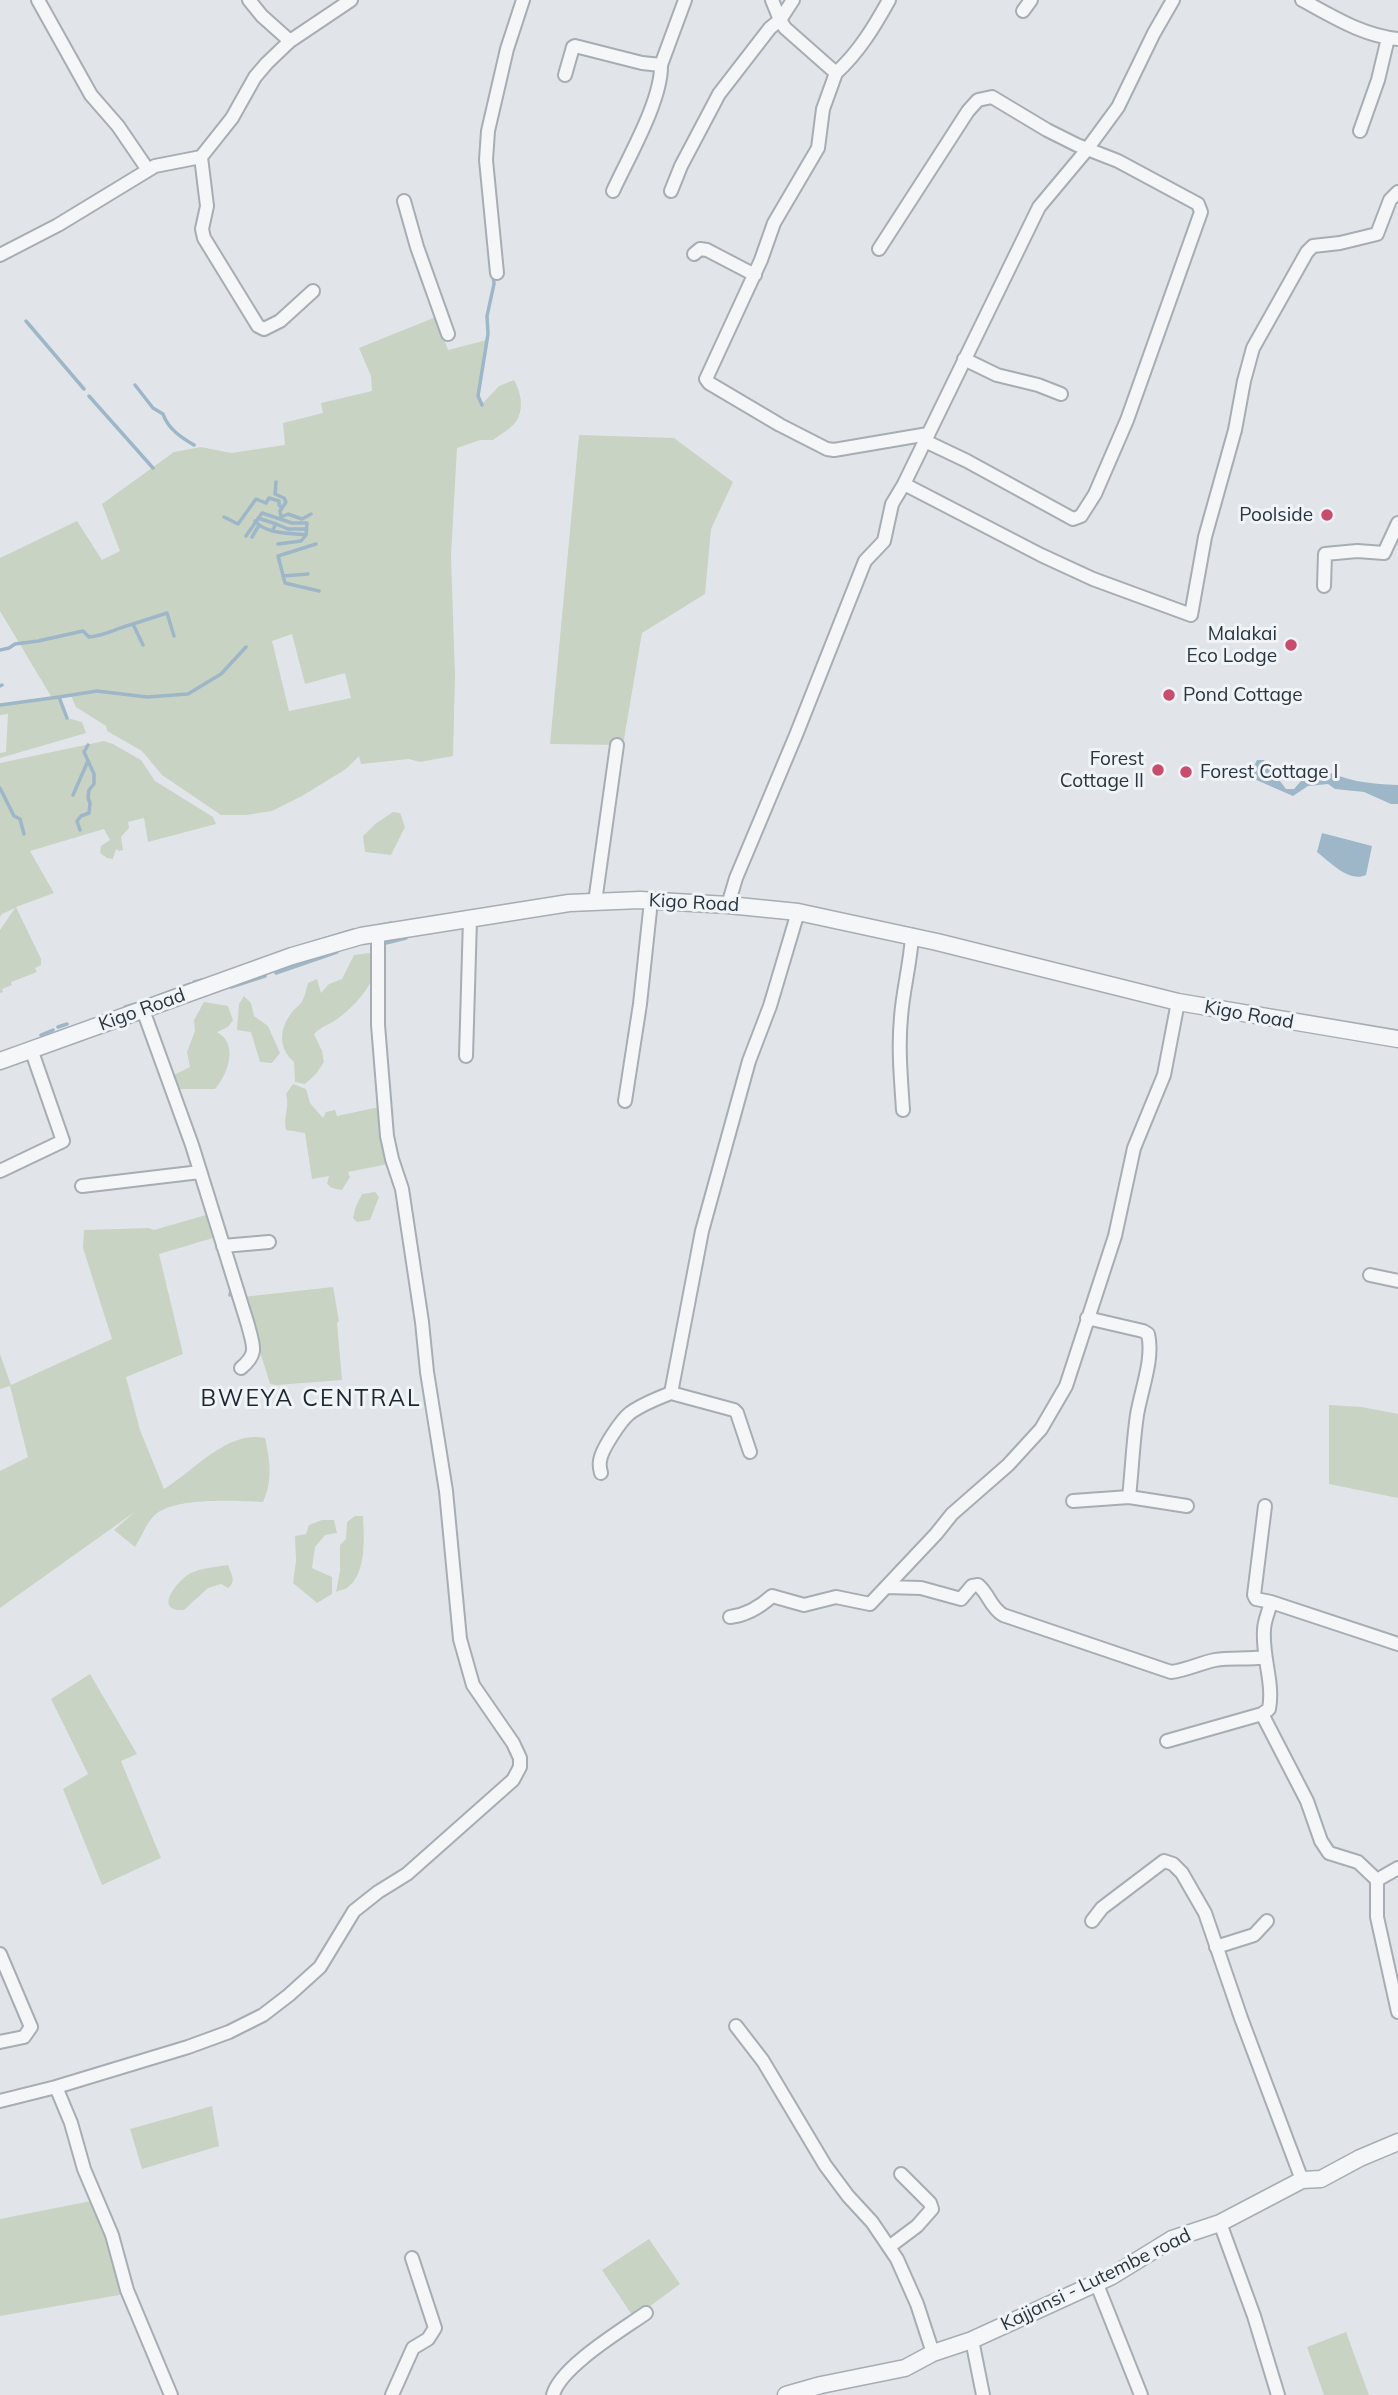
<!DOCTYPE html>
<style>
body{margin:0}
canvas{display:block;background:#e1e5e9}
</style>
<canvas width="1398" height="2395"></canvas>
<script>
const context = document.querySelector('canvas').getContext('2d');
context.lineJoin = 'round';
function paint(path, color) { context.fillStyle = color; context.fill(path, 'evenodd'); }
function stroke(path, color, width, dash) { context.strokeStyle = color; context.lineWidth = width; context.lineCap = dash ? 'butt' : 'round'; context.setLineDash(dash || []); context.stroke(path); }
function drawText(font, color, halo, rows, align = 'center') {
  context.font = font + ' Mulish,sans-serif'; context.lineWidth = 6; context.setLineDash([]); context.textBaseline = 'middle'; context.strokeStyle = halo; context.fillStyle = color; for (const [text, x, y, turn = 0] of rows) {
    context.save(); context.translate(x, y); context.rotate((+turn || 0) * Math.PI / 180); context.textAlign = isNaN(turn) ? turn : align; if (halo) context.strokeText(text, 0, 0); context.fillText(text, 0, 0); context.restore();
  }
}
paint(new Path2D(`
 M436,317L448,350L487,340L479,396L482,404L499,386L514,380C520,390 524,406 518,418C514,427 501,434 493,440H480L457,448L451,556L455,676L453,756L420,762L409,759L361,764L359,756L346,769L302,796L272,811L246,815H221L162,775L142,751L107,731L106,726L76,707L71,696L59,698L67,718L82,722L86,733L0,758V753L6,752L8,714L0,715V705L52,698L0,611V558L77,521L102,560L120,551L102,504L174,452L201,447L231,453L285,445L283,423L323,413L321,403L372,391L371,376L359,348ZM292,634L305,684L345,673L351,698L289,711L272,641Z
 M579,435L674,438L733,482L711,529L705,594L642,633L623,745L550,744Z
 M104,741L113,744L141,760L155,781L213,817L216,824L148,842L144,818L128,822L129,828L121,837L123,850L119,851L116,849L113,859L107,858L100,853L101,846L110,840L104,829L30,851L54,893L16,907L41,959V965L35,968L37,972L11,982L12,985L2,989L3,992L0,993V930L15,908L2,914L0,917V763Z
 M393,812L400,813L405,827L391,855L365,852L363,836L375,824Z
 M369,953C371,956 373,960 374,963C378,983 352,1009 337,1019C329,1025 322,1026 314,1034L322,1051L324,1062L316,1074L305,1084L295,1082L294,1062C278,1048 279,1029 292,1012C294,1009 298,1007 300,1004C305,999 306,989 308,983L317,979L321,993L329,984L342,979L354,955Z
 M244,996L251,1003L254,1016L268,1026L280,1053L272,1063L260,1062L251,1032L237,1030L239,1004Z
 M204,1002L228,1006L233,1020L228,1027L217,1032C239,1044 228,1074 215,1089H178L172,1076L190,1067L187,1052L195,1031L194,1020Z
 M293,1084L306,1089L310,1103L323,1118L326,1112L335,1110L337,1116L379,1107L388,1164L348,1172L350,1177L342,1190L332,1188L327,1184L329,1176L312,1179L305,1133L286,1130C283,1116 290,1108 286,1094Z
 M375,1192L379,1197L370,1220L357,1222L353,1218L356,1206L362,1194Z
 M206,1215L213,1238L159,1254L183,1354L126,1377L140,1430L164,1489C194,1471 227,1430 265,1438C270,1461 273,1480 263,1502C237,1501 169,1496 152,1518C145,1526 141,1538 135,1547L114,1530L136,1511L0,1608V1471L28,1457L10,1386L0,1389V1354L11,1385L112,1339L83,1248L84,1230L149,1228L154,1230Z
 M333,1287L339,1321L337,1323L342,1380L276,1385L270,1384L243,1297Z
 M1329,1405L1362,1407L1398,1414V1498L1329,1484Z
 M355,1516H363C364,1537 367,1574 347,1588C344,1590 339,1590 336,1592L340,1571V1545L346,1539L347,1522Z
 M322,1520H334L337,1533L325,1535L315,1547L312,1568L332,1577V1594L317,1603L293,1583L296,1561L295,1536L306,1534L309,1525Z
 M228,1565C231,1574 237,1581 228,1588L221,1584L208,1588L184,1610C153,1612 176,1582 189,1574C201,1568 215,1567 228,1565Z
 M90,1674L137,1754L121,1761L161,1858L102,1885L63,1789L88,1774L51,1699Z
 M212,2106L219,2146L142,2169L130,2129Z
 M91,2201L105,2228L125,2294L0,2316V2219Z
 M649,2239L680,2284L634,2318L602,2270Z
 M1346,2332L1369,2395H1324L1307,2347Z`), '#c9d3c3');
paint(new Path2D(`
 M1257,760H1264L1286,789H1294L1308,773L1318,767C1344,781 1369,784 1398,785V804H1391L1364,792L1335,789L1328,784L1308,786L1293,796L1245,775L1253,768Z
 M1322,833L1372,846L1366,875C1349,883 1330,862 1317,852Z`), '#9eb7c8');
stroke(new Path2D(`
 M26,321L84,389
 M135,385L153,408L163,414C168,429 182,438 194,445
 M89,396L153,468
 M482,405L478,396L488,334L487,316L494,284L493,273
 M276,482L275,494L284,498L286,502L282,508
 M224,517L238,524L256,499L266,503L269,498L279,501V505L282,508L280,511L281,517
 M281,517L288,514L302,519L311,514
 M258,518L276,524
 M272,531L276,524L288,529H307
 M246,536L262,513L292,523H307L306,535C291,533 265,534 255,521
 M252,537L258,527
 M278,544L301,541L306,535
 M316,544L278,556L285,583L319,591
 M283,576L308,574
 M133,624L167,613L174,636
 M0,650L9,648L15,644L38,641L83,631L89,637C105,636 117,628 133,624L143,645
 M0,686L2,685
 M59,697L97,691L147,697L188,694L221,674L246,647
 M0,705L59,697L67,718
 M0,788L14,816L20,819L24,834
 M73,795L87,763
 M80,830L77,821L81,816L89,813L90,803L88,798L89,790L94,784V774L84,752L88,745
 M373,927L391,923
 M382,944L406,938
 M304,945L353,930
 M276,973L337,952
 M194,982L202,980
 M231,987L265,976
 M153,998L190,984
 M125,1007L139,1003
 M58,1027L67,1024
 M41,1035L53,1030
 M230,1295L232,1285`), '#9eb7c8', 3.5);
const minor = new Path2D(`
 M38,0L91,95L118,126L148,170
 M249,0L262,16L290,41
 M793,0L780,20L785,28L836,73L823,109L818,148L774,223L761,260L706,379L709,383L780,425L827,449L834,450L928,434
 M1173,0L1154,33L1118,107L1085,152L1039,207L904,484L1041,555L1093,579L1191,615L1205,537L1235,430L1244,381L1253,348L1307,252L1313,246L1340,243L1377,234L1390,200L1398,192
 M1302,0C1332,16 1363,36 1398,39
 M1023,11L1031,0
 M836,73C859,52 874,27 889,0
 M565,75L573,47L575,46L642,63L661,65L685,0
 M1360,131L1378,80L1388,38
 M201,157L207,206L202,229L204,238L258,326L264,329L280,321L313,291
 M613,191C628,158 662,100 661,65
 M671,191L681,166L719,94L770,28L780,20L772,0
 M404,201L417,247L448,334
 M879,249L968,111L978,100L992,97L1047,130L1077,145L1118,161L1198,204L1201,212L1127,420L1095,494L1081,516L1073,519L967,461L925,441
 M694,254L700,249L707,250L755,275
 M0,255L58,225L155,166L201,157L232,118L255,77L267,63L290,41L351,0
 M497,273L486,160L488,131L507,49L523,0
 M964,359L997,375L1038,385L1061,394
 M1324,586L1325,554L1357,551L1384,553L1398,523
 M595,902L617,745
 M728,905L736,878L796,735L865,561L884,541L892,504L904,484
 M143,1010L192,1145L248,1325C253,1346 259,1353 241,1368
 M466,1056L470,919
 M625,1101L640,1004L651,901
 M903,1110C901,1079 898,1049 901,1017C903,990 910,965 912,937
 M0,1171L63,1141L31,1049
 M82,1186L200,1172
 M223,1246L269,1242
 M1370,1275L1398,1281
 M1087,1318L1143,1331L1148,1334C1154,1359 1141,1390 1137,1415C1133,1442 1132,1470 1129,1497
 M750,1452L737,1413L734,1410L671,1393L702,1231L749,1061L770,1006L798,912
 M601,1473C600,1469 599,1465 600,1461C601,1450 621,1420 630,1413C641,1405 658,1398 671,1393
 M1073,1501L1129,1497L1187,1506
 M1265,1506L1254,1595L1256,1599L1271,1602
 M886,1587L921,1588L961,1599L972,1586L978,1585C989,1594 990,1607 1003,1615L1171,1672C1187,1670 1200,1663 1215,1660C1231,1657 1247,1660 1265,1657
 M730,1617C747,1615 760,1607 772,1596L804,1605L836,1597L870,1604L936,1534L952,1514L1008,1465L1041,1429L1066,1386L1115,1236L1134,1148L1164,1075L1178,1002
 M1398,1644L1271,1602C1269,1611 1264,1621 1264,1630C1262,1657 1274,1683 1269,1709L1262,1714L1307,1801L1321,1841L1329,1853L1358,1862L1377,1880V1917L1398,2012
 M1167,1741L1262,1714
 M1377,1880L1398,1868
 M1092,1921L1102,1908L1164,1861L1173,1864L1182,1873L1205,1913L1241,2018L1302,2180
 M1216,1947L1254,1935L1267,1921
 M0,1954L31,2027L24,2037L0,2042
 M736,2026L763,2061L825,2165L848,2196L872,2222L897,2259L917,2304L933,2353
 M56,2087L71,2123L84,2169L112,2235L127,2290L171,2395
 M0,2101L56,2087L188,2047L229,2032L263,2015L289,1995L320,1967L354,1911L378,1892L407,1874L513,1780L520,1767V1758L513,1743L473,1685L460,1639L446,1491L427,1372L422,1322L402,1189L392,1159L387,1136L378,1025V933
 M1220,2223L1254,2316L1278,2395
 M889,2247L917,2226L932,2209L930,2203L901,2174
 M1096,2282L1141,2395
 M972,2340L983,2395
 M392,2395L413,2348L428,2339L435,2328L412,2258
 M553,2395C560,2367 622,2330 646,2313`);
const tertiary = new Path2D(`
 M0,1061L292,956L361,936L569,903L640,900L728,905L798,912L937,942L1178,1002L1398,1039
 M786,2395L821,2385L905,2368L933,2353L972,2340L1112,2276L1172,2239L1220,2223L1302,2180L1321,2179L1360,2158L1398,2142`);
stroke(minor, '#a6adb3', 16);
stroke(tertiary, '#a6adb3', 19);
stroke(minor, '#f4f6f8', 12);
stroke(tertiary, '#f4f6f8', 16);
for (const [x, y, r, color] of [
 [1327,515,7,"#c84c6c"],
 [1291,645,7,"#c84c6c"],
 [1169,695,7,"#c84c6c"],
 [1158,770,7,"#c84c6c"],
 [1186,772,7,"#c84c6c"]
]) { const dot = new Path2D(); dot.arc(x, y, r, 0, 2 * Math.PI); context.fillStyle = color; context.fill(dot); stroke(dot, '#f1f4f7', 2.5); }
drawText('19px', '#2a3540', '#f1f4f7', [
 ["Poolside",1313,515],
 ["Malakai",1277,634],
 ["Eco Lodge",1277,656],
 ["Pond Cottage",1183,695,"left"],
 ["Forest",1144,759],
 ["Cottage II",1144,781],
 ["Forest Cottage I",1200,772,"left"]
], 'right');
drawText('19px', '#2a3540', '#f1f4f7', [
 ["Kigo Road",694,903,3],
 ["Kigo Road",142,1010,-20],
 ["Kigo Road",1249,1015,10],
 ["Kajjansi - Lutembe road",1096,2280,-26]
]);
context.letterSpacing = '2px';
drawText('23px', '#1c2631', '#f1f4f7', [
 ["BWEYA CENTRAL",311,1399]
]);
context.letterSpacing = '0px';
</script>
